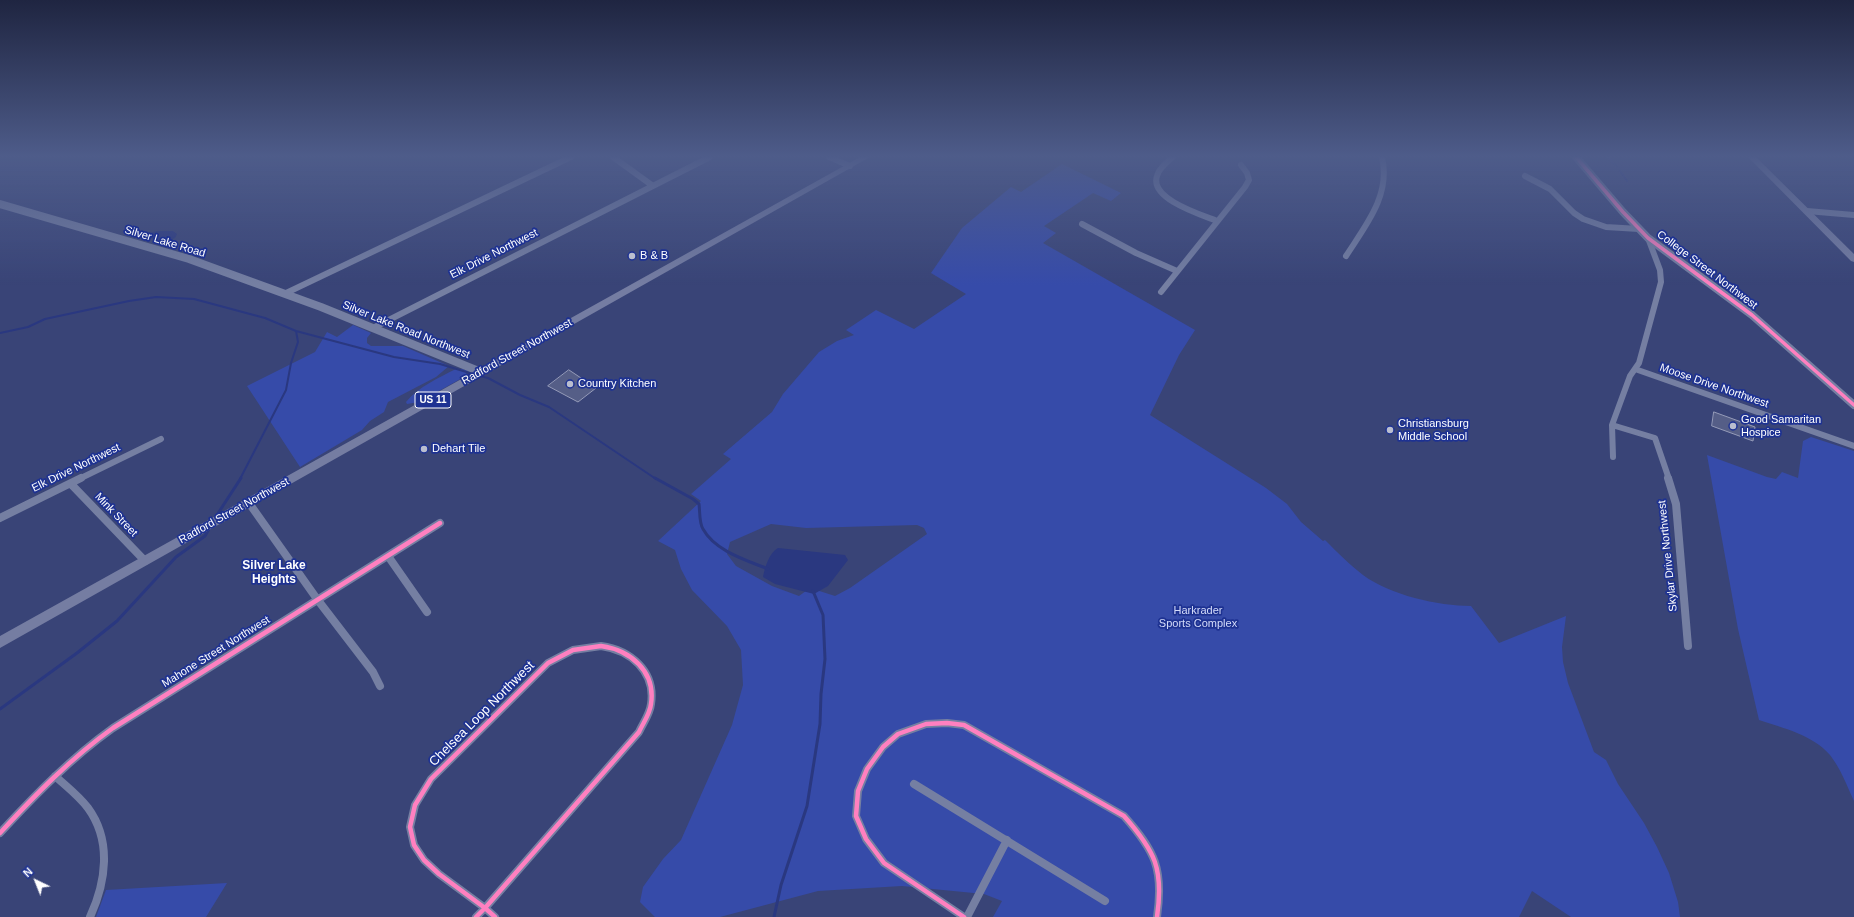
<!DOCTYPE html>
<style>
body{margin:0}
#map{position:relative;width:1854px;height:917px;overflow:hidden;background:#394477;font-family:Arial,sans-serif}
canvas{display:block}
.north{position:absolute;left:16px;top:861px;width:40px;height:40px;-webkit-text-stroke:3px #1e3292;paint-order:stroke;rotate:317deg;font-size:11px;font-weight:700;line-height:16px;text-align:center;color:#fff}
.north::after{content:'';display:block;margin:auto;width:14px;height:18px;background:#fff;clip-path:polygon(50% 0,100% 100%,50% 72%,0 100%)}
</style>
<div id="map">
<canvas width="1854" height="917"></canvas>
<div class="north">N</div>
</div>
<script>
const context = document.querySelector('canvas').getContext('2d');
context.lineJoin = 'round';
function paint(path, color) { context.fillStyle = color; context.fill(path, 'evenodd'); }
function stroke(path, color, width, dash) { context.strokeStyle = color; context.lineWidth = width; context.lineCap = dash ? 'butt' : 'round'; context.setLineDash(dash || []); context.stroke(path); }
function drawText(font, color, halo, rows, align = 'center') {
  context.font = font + ' Arial,sans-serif'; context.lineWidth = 3.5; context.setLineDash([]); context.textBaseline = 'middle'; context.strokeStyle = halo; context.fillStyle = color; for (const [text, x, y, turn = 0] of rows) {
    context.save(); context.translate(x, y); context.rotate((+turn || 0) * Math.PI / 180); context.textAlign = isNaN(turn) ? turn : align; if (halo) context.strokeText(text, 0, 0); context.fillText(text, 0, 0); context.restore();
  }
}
paint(new Path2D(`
 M1062,164L1121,193L1111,201L1093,193L1044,226L1056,233L1043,243L1195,330L1179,355L1150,415L1266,488L1287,504L1301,522L1323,541L1325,540C1337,552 1350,565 1363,575C1390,595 1438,606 1471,606L1499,643L1566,616L1562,647L1563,662L1568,683L1594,752L1606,760L1618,784L1644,823L1657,847L1669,873L1678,902L1680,917H1571L1532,891L1519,917H993L1002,901L984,894L902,886L818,891L720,917H655L640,902L643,887L663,859L681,840L732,725L743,685L741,650L727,626L692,590L681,569L675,550L658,541L701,501L691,494L731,459L723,454L772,412L783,394L819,352L837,341L854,335L846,330L876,310L914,329L966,294L931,273L962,228L1011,187L1021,192ZM771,524L806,528L917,525L924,528L927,534L850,588L835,596L810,588L799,596L772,586L736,566L727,554L730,542Z
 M353,325L371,333L367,338V343L371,346H403L449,366L436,377L388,402L384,412L370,421L362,430L300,467L247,386L315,352L327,332L337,337Z
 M456,369H462L468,371L464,377L419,402L407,404L406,402C418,387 440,377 456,369Z
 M1811,437L1854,451V801C1847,786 1841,769 1830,755C1813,735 1783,728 1759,720L1738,629L1707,455L1767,477L1776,479L1782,472L1798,478L1803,441Z
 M227,883L206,917H96L106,890Z`), '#364ba9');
paint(new Path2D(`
 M157,231H173L177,234L175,238C167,242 155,242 147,236L149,233Z
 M778,548L845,555L848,560L828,586L814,594L775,584L763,577C765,567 769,553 778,548Z`), '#2a3880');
stroke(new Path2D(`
 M1608,157L1617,167
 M1620,171L1627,181
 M0,333L28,327L45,319L129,301L156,297L194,299L265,318L296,331L394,357L440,364L473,374
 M480,376L488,378L520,395L549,407L656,479
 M240,479L286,390L291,363L298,342L296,331`), '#2a3880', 2);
stroke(new Path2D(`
 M655,478L693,499L699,504C700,511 699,523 703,529C715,551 746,560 768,569
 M215,518L241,478
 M0,709L77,653L117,621L176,557L205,536L210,527
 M774,917L781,885L807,806L820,724L821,694L825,659L823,615L813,591`), '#2a3880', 3);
const building = new Path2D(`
 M569,370L596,388L578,402L548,386Z
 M1714,412L1755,427L1753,441L1712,426Z`);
paint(building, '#555e87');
stroke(building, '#959bb8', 1);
stroke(new Path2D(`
 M613,157L653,186
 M829,157L850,166
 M1173,157C1167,162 1159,168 1157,176C1149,199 1202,215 1217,221
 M1525,176L1550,189L1574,213L1583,219L1606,227L1639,229
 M1807,211L1854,215
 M1082,224L1136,253L1177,271
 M1346,256C1366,225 1391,195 1382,157
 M1161,292L1245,187L1249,180L1247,173L1241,165
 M284,294L571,157
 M373,328L710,157
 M1635,369L1854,446
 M1612,425L1655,438L1669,479
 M1613,457L1612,425L1630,376L1639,363L1661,282L1660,270L1648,238
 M79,479L161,439`), '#757fa2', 6);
stroke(new Path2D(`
 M1668,478L1676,504L1688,646
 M71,484L145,561
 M249,503L317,599L373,672L380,686
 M0,518L81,478
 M388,556L427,612
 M601,646C630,650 656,671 651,704C650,714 643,723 639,732L485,908L439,874L424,860L414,845L410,827L415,805L431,779L548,663L573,650Z
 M55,776C66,786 79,796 88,808C112,841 106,882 90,917
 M914,784L1105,901
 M0,833C35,795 71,758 113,728L440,523
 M485,908L495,917
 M476,917L485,908
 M964,917L884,863L866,839L856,816L858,791L867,769L883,747L898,734L926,724L947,723L964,725L1124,816C1155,851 1164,869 1157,917
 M967,917L1007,840`), '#757fa2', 8);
stroke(new Path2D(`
 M1576,157L1623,212L1648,238L1752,315L1854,405
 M0,204L189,259L321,307L481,372`), '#757fa2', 8);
paint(new Path2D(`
 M860,157H870L0,648V636Z
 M1748,157H1756L1854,254V262L1851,261Z`), '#757da2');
stroke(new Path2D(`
 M1576,157L1623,212L1648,238L1752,315L1854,405`), '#ff80c0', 3.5);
stroke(new Path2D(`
 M601,646C630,650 656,671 651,704C650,714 643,723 639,732L485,908L439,874L424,860L414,845L410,827L415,805L431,779L548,663L573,650Z
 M0,833C35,795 71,758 113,728L440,523
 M485,908L495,917
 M476,917L485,908
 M964,917L884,863L866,839L856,816L858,791L867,769L883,747L898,734L926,724L947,723L964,725L1124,816C1155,851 1164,869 1157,917`), '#ff80c0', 4.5);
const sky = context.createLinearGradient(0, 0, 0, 285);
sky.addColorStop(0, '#1f2541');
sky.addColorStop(0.55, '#4e5c8a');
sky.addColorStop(1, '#4e5c8a00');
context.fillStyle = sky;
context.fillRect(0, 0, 1854, 285);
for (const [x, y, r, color] of [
 [632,256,4,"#babecf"],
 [570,384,4,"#babecf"],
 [1733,426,4,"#babecf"],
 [1390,430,4,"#babecf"],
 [424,449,4,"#babecf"]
]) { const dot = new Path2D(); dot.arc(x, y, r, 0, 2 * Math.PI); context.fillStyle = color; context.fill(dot); stroke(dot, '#1e3292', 1.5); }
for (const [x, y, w] of [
 [433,400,36]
]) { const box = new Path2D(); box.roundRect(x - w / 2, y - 8, w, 16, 3); context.fillStyle = '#1e3292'; context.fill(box); stroke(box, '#fff', 1); }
drawText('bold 10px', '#fff', null, [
 ["US 11",433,400]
]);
drawText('11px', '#fff', '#1e3292', [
 ["Silver Lake Road",165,242,17],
 ["Elk Drive Northwest",494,254,-27],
 ["College Street Northwest",1707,270,37],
 ["Silver Lake Road Northwest",406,330,22],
 ["Radford Street Northwest",517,352,-29],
 ["Moose Drive Northwest",1714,386,19],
 ["Elk Drive Northwest",76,468,-26],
 ["Radford Street Northwest",234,511,-29],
 ["Mink Street",116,515,46],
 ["Skylar Drive Northwest",1668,556,-96],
 ["Mahone Street Northwest",216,652,-32]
]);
drawText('11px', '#fff', '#1e3292', [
 ["B & B",640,256],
 ["Country Kitchen",578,384],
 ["Good Samaritan",1741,420],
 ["Hospice",1741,433],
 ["Christiansburg",1398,424],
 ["Middle School",1398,437],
 ["Dehart Tile",432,449]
], 'left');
drawText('11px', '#d5dcfa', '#1e3292', [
 ["Harkrader",1198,611],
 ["Sports Complex",1198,624]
]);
drawText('bold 12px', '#fff', '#1e3292', [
 ["Silver Lake",274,566],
 ["Heights",274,580]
]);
drawText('13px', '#fff', '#1e3292', [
 ["Chelsea Loop Northwest",482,714,-45]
]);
</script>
